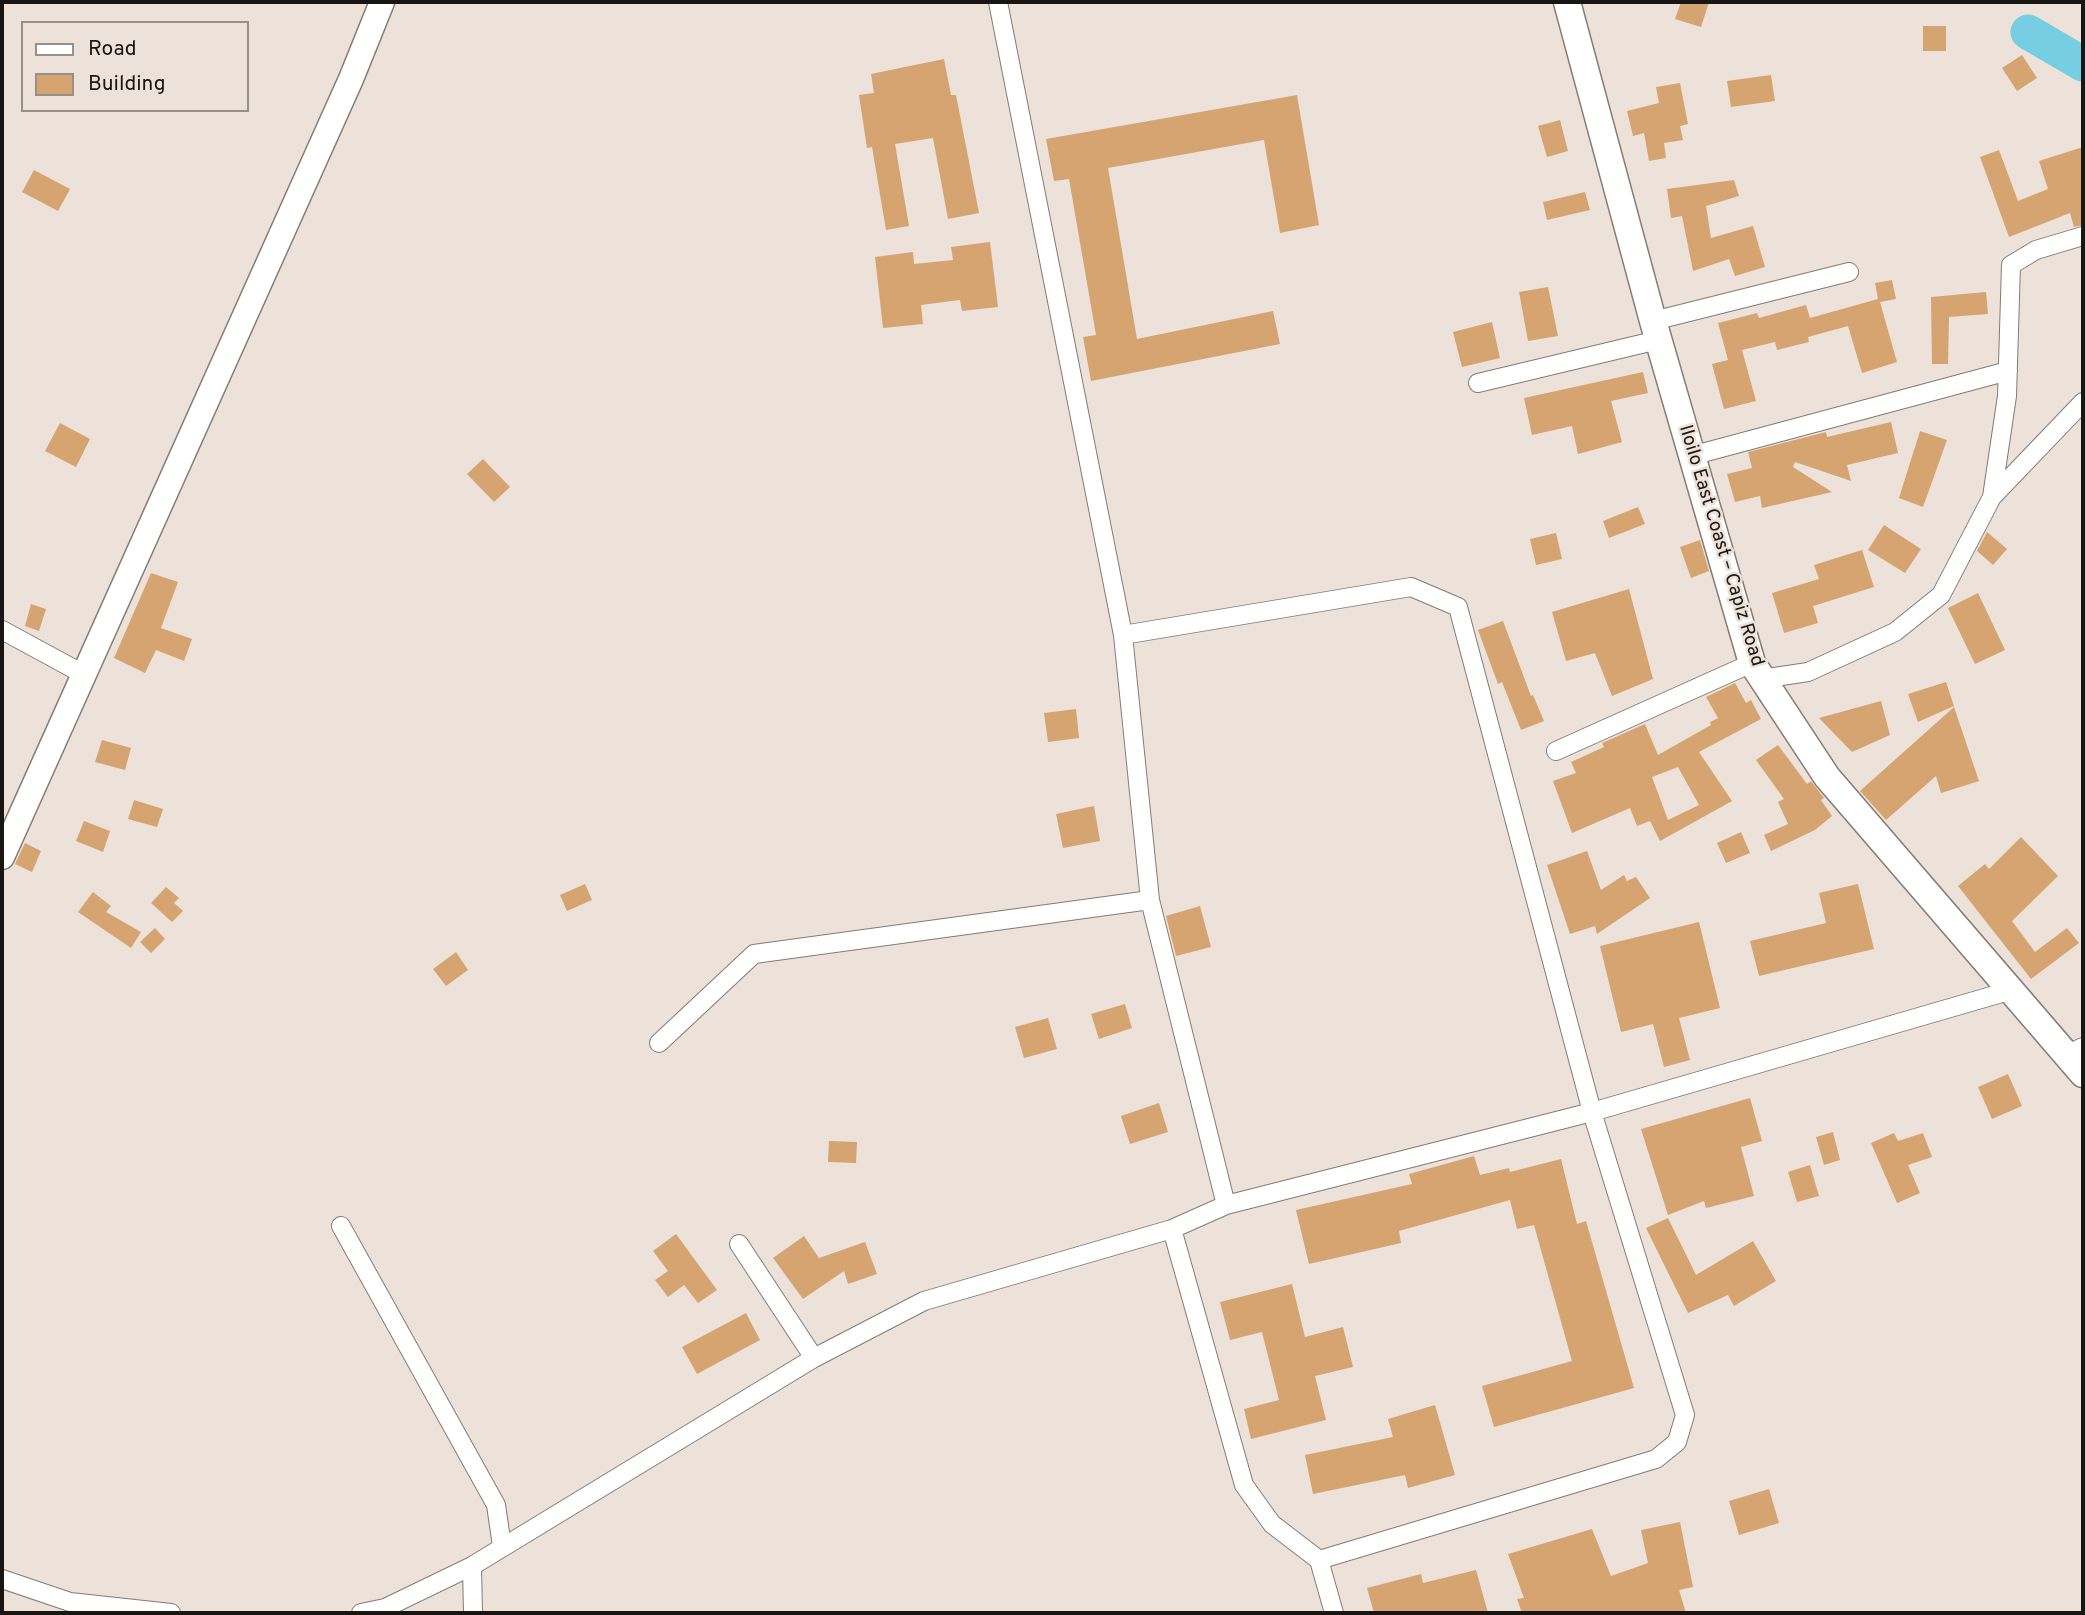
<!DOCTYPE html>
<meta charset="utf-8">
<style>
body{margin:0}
#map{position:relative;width:2085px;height:1615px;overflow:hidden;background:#ece2d9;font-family:Overpass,sans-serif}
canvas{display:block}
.frame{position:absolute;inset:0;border:4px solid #181512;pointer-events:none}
.legend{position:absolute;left:21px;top:21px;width:228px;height:91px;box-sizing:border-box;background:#ece2d9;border:2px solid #979089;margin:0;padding:9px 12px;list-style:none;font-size:21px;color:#181512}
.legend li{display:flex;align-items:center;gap:14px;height:35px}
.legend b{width:35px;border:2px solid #979089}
</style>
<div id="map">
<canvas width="2085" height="1615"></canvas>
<div class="frame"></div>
<ul class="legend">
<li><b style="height:9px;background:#fff"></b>Road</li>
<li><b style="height:19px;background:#d5a471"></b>Building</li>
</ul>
</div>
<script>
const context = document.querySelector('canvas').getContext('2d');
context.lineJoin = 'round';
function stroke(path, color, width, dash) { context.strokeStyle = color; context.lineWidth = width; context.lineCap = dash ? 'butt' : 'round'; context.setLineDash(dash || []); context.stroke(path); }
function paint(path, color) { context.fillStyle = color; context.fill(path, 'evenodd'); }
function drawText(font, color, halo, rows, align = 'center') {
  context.font = font + ' Overpass,sans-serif'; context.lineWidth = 5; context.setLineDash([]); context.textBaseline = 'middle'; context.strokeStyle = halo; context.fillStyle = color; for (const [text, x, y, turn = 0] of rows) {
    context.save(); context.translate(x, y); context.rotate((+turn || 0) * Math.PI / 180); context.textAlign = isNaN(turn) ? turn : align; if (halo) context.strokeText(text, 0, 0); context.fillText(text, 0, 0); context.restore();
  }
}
stroke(new Path2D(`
 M2028,32L2083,64`), '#77cde1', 35);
paint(new Path2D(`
 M1681,2H1709L1701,27L1675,19Z
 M1923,26H1946V51H1923Z
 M2022,55L2037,78L2017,91L2002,68Z
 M944,59L951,95H956L979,213L948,219L933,138L895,144L909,226L886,230L872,147L867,148L859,95L874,93L871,74Z
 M1771,75L1775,101L1731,107L1727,81Z
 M1680,83L1688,124L1680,126L1683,140L1664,143L1666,158L1649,161L1644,133L1633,136L1627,111L1659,103L1656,87Z
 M1297,95L1319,225L1280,233L1264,140L1108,168L1137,339L1273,311L1280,344L1091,381L1083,337L1096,335L1069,179L1054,181L1046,139Z
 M1560,120L1568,151L1547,157L1538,126Z
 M2083,147V225L2074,227L2070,213L2009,237L1980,157L1999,150L2018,201L2048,189L2039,161Z
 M34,170L70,189L58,211L22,192Z
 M1734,180L1739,196L1706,206L1711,238L1753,226L1765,267L1735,276L1729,259L1693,271L1682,216L1671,218L1667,189Z
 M1585,192L1590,210L1547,220L1543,202Z
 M990,242L998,307L962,311L960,300L921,305L923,324L883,328L875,257L913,252L914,264L953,260L951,247Z
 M1892,280L1896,299L1880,302L1897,362L1862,373L1848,326L1808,337L1809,342L1777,350L1775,342L1742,350L1756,401L1724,409L1712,364L1728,360L1718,323L1757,313L1759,318L1806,305L1810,318L1878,299L1875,283Z
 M1548,287L1558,336L1528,341L1519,292Z
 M1986,292L1988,314L1949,317L1948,364H1932L1931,297Z
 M1492,322L1500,358L1462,367L1453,332Z
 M1643,372L1648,393L1611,401L1622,442L1578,454L1572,426L1532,435L1524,398Z
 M1891,422L1898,453L1847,465L1851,481L1795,462L1793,467L1832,492L1762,508L1760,496L1735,502L1727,474L1752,468L1748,452L1826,432L1827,437Z
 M60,423L90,439L76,467L45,451Z
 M1920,431L1947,440L1923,507L1899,498Z
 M483,459L510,487L494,502L467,474Z
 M1638,507L1645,524L1609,538L1603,521Z
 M1884,525L1921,549L1905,573L1868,550Z
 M1987,532L2007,549L1993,565L1977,551Z
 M1556,533L1562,559L1536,565L1530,539Z
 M1700,540L1709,571L1691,578L1680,547Z
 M1862,550L1874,587L1813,606L1818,623L1784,633L1772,593L1819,579L1814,565Z
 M151,573L178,582L161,628L192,639L184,661L156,650L145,673L114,658Z
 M1629,589L1653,679L1612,696L1595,653L1566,661L1552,612Z
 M1978,593L2005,650L1975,664L1948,608Z
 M31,604L46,609L39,631L25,626Z
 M1503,621L1531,696L1533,695L1544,721L1521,730L1502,682L1498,684L1478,630Z
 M1946,682L1954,706L1918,722L1908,694Z
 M1735,683L1746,703L1751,700L1761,719L1699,752L1732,801L1660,841L1650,821L1637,826L1630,808L1572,833L1553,781L1576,773L1571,762L1604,747L1602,743L1645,724L1658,755L1711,725L1710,722L1718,718L1706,697ZM1678,767L1699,805L1668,820L1652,777Z
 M1881,701L1890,735L1852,752L1819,718Z
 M1954,707L1979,781L1941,793L1936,776L1886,820L1860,791Z
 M1076,709L1079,738L1048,742L1044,713Z
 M102,740L131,748L125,770L95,762Z
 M1778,745L1807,784L1811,781L1824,798L1821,800L1832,816L1815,830L1771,851L1764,835L1788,824L1778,802L1784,799L1756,760Z
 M134,800L163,809L157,827L128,819Z
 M1094,806L1100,841L1063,848L1056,814Z
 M84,821L110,831L103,852L76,841Z
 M1741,832L1750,853L1726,863L1717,843Z
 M2021,837L2058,876L2012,921L2035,952L2067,928L2079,943L2031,979L1958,886L1985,864L1989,869Z
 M25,843L41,851L32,872L15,864Z
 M1587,851L1601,890L1624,875L1627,881L1636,877L1650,898L1597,934L1595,926L1570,934L1547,865Z
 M585,884L592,900L567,911L560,895Z
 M1858,884L1874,949L1759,976L1750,941L1826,923L1819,893Z
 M166,887L179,898L174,903L183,911L172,922L151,903Z
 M93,892L111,906L106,912L141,932L131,948L78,912Z
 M1200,906L1211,947L1176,956L1166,916Z
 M1699,922L1720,1008L1679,1018L1690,1060L1664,1067L1653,1024L1621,1032L1600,946Z
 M155,928L165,939L151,953L140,942Z
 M456,952L468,970L446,986L433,969Z
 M1125,1004L1132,1028L1099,1039L1091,1014Z
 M1048,1018L1057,1049L1024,1058L1015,1027Z
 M2008,1074L2022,1106L1992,1119L1978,1087Z
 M1750,1098L1762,1141L1741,1147L1754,1196L1706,1208L1704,1201L1668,1215L1641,1129Z
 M1159,1103L1168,1132L1130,1144L1121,1116Z
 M1833,1132L1840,1160L1824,1165L1816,1137Z
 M1894,1133L1898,1141L1923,1133L1932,1157L1908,1165L1920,1193L1897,1203L1871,1143Z
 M829,1141L857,1142L856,1163L828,1162Z
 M1474,1156L1480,1175L1509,1168L1510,1172L1561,1159L1577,1224L1586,1221L1634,1388L1494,1427L1482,1386L1572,1361L1534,1225L1517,1229L1510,1200L1399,1231L1401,1243L1309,1264L1296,1210L1412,1184L1409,1174Z
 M1810,1165L1819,1196L1797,1202L1788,1172Z
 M1668,1218L1696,1275L1753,1241L1776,1281L1734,1306L1728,1295L1688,1313L1646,1228Z
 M676,1234L717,1290L698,1303L684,1285L668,1297L655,1280L668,1271L653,1251Z
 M804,1236L819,1258L865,1242L877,1274L848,1284L844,1271L803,1299L773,1258Z
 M1292,1284L1305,1337L1343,1327L1353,1367L1315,1376L1326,1420L1251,1439L1244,1409L1279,1400L1262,1332L1230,1340L1220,1302Z
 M746,1313L760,1340L697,1374L682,1347Z
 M1435,1405L1455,1475L1408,1488L1405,1475L1313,1494L1305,1455L1393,1437L1388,1419Z
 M1769,1489L1779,1523L1739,1535L1729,1501Z
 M1680,1522L1693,1587L1679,1590L1686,1613H1522L1517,1599L1524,1598L1508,1554L1592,1529L1611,1576L1648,1563L1641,1530Z
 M1476,1570L1488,1613H1374L1367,1588L1421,1574L1423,1583Z`), '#d5a471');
const minor = new Path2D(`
 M998,2L1123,635L1150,900L1226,1205L1592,1112L2012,990
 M1653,321L1849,272
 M1478,383L1658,340
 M1691,456L2008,371
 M1992,497L2007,396L2011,265L2036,250L2083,236
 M2,630L85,675
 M1123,635L1411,587L1458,607L1592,1112L1685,1415L1677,1442L1656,1459L1319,1560L1272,1524L1244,1485L1172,1229
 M1761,679L1808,672L1895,632L1941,595L1992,497L2083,402
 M1556,751L1752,663
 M659,1043L754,954L1150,900
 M2066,1055L2083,1047
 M341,1226L496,1505L502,1546
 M739,1244L814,1358
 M1319,1560L1334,1613
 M472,1566L473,1613
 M2,1579L70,1602L171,1613
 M361,1613L385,1608L472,1566L814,1358L924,1301L1172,1229L1226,1205`);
const secondary = new Path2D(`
 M2,857L351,79L382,2`);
const primary = new Path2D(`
 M1567,2L1653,321L1752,663L1827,777L2083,1074`);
stroke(minor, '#847b73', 20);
stroke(secondary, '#847b73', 27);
stroke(primary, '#847b73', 29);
stroke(minor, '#fff', 18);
stroke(secondary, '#fff', 24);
stroke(primary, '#fff', 26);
drawText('19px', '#181512', '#ece2d9', [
 ["Iloilo East Coast – Capiz Road",1720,546,73]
]);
</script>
